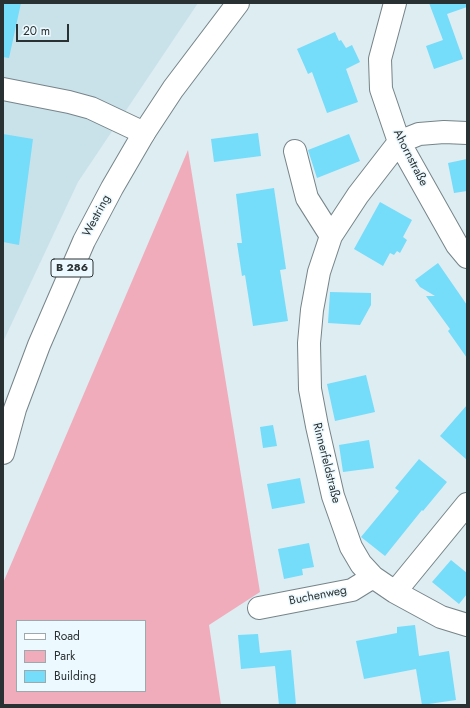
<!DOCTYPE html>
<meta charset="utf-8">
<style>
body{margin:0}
#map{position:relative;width:470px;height:708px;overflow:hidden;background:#ddedf2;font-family:Jost,sans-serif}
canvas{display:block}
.frame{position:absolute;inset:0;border:4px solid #2a3133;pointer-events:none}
.legend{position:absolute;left:16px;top:620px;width:130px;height:72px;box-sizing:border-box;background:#ecf9fe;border:1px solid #9ea9ad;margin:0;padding:5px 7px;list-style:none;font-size:12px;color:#2a3133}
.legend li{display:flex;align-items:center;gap:8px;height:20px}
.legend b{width:20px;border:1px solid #9ea9ad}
.scale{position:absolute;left:16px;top:24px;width:53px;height:18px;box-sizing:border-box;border:2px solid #2a3133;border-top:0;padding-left:5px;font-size:12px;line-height:14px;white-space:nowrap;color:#2a3133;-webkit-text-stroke:3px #ecf9fe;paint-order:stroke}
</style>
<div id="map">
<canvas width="470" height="708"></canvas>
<div class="frame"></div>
<ul class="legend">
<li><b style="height:5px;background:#fff"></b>Road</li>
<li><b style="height:11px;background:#f1acbb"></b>Park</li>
<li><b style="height:11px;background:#75dcfa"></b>Building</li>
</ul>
<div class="scale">20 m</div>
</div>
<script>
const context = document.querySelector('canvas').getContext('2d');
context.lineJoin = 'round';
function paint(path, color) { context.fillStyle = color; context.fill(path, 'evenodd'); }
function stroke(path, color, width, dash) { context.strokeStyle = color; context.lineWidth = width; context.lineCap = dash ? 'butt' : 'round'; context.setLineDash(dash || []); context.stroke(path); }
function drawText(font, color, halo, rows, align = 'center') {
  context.font = font + ' Jost,sans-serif'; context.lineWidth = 3; context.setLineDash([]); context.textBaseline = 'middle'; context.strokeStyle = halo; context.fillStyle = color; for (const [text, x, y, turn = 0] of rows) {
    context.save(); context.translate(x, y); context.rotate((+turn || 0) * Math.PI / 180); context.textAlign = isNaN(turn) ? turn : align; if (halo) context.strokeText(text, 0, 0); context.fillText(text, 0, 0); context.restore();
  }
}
paint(new Path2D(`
 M3,3H198L78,182L3,342Z`), '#c9e2ea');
paint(new Path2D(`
 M188,150L260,592L209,625L221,705H3V583ZM17,621H145V691H17Z`), '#f1acbb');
paint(new Path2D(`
 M3,3H21L9,58L3,57Z
 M429,3H467V7L447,14L463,59L434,69L426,46L443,40Z
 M335,32L339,41L341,40L346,48L352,45L360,62L346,69L358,102L327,113L312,72L308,74L297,49Z
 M258,133L261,156L214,162L211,139Z
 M3,134L33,139L19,245L3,242Z
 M349,134L360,161L317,178L308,150Z
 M467,159V191L454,193L448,163Z
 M274,188L286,269L280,270L288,321L253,326L245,275L242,276L237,243H242L236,194Z
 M380,202L412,220L403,237L407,240L400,253L397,251L394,255L390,253L383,266L354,249Z
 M438,263L467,305V358L448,331L450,329L426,296H435L420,287L415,280Z
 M330,292L371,293V305L360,325L328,323Z
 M366,375L375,412L335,421L327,384Z
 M467,405V460L440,436Z
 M273,425L277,446L263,448L260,427Z
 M369,440L374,468L343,472L339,445Z
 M419,459L447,482L423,511L422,510L385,556L361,537L399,491L395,488Z
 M300,478L305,503L272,509L267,484Z
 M309,543L314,567L302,569L303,575L284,579L278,549Z
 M451,560L467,573V594L459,604L432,582Z
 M415,625L419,656L449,651L456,700L422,705L416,669L364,679L356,641L397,633V627Z
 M258,634L260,653L291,650L296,705H279L275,666L241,669L238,635Z`), '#75dcfa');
const minor = new Path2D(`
 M395,3L380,59L381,89L399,142L457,245L467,257
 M3,89L69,102L91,108L144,133
 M467,133L444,132L419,134L399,142L358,195L331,236L319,272L312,310L309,343L310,389L317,426L333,496L351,547L361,564L373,577L395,592L441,617L467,625
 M295,151L307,198L331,236
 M395,592L467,504
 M259,608L352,590L373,577`);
const major = new Path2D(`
 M3,453L15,409L39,345L84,241L112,188L144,133L173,89L238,3`);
stroke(minor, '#768489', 24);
stroke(major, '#768489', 24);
stroke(minor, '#fff', 22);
stroke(major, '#fff', 22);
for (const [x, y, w] of [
 [72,268,42]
]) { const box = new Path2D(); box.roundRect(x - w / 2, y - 9, w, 18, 3); context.fillStyle = '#ecf9fe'; context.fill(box); stroke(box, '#2a3133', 1); }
drawText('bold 11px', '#2a3133', null, [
 ["B 286",72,268]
]);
drawText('12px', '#2a3133', '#ecf9fe', [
 ["Ahornstraße",410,158,63],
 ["Westring",97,216,-62],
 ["Rinnerfeldstraße",326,463,76],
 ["Buchenweg",318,596,-11]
]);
</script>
